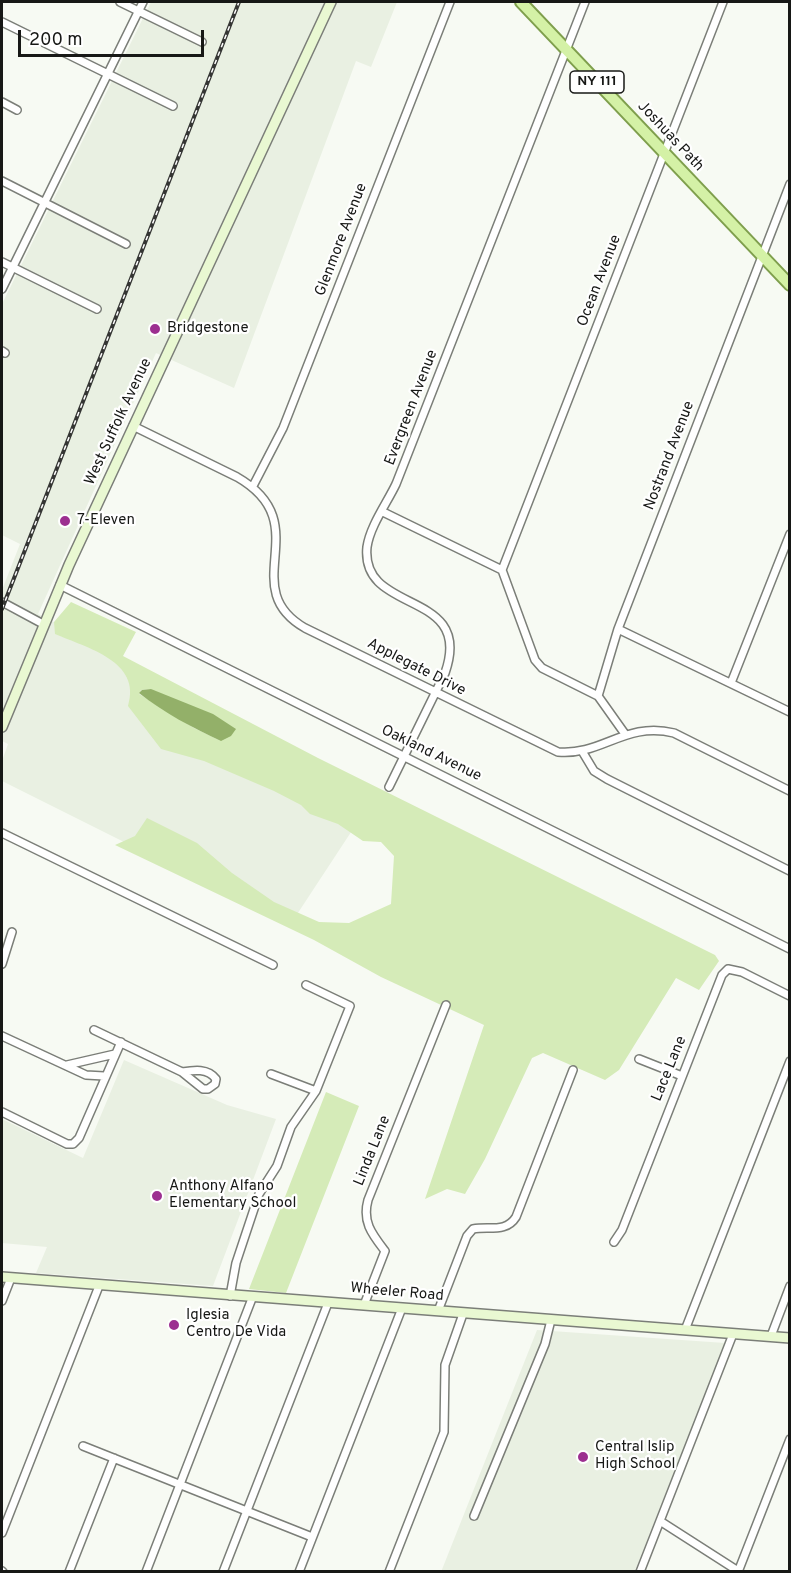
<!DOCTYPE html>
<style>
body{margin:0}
#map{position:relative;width:791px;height:1573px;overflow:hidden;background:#f7faf3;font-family:Overpass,sans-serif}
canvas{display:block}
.frame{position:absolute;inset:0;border:3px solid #171816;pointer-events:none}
.scale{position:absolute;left:18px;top:30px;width:186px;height:27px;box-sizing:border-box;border:3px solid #171816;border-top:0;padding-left:8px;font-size:18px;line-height:21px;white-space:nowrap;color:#171816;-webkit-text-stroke:4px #fff;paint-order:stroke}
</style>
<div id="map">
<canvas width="791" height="1573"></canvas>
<div class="frame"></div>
<div class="scale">200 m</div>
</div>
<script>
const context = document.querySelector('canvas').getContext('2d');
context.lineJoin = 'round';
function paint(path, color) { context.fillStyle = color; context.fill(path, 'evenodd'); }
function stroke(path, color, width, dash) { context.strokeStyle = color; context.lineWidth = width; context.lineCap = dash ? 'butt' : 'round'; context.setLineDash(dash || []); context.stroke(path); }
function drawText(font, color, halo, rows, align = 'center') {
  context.font = font + ' Overpass,sans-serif'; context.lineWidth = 4.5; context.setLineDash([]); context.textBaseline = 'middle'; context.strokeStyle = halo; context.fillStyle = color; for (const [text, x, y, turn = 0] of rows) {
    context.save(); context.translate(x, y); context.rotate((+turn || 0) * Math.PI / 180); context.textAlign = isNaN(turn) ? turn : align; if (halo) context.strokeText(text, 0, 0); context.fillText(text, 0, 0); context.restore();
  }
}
paint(new Path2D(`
 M151,2H397L371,67L356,61L234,388L156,353L38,614L153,673L357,823L290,925L2,781V761L8,744L2,741V590L20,544L2,535V304Z
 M124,1060L227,1105L276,1119L213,1286L36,1273L47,1247L2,1243V1119L83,1158Z
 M537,1330L725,1343L635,1571L441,1572Z`), '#e9f0e2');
paint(new Path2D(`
 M71,602L136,632L123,656L318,758L715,955L719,961L699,990L676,978L619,1070L605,1080L543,1053L532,1058L485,1159L465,1194L447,1189L425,1199L484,1025L381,977L314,940L115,845L135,836L147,818L197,843L232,873L274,902L319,922L349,923L391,904L394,856L381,842L363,841L338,824L310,814L301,805L274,791L204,761L161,749L128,706C142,661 87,648 55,634L54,622ZM151,689L221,741L194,728L139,694L141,690Z
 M326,1092L359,1106L286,1293L249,1289Z`), '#d5ebb8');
paint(new Path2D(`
 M151,689L213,714L236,729L231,736L221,741C193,728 164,713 139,693L142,690Z`), '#93b069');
const minor = new Path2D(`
 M120,2L202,42
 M2,22L173,106
 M2,102L17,110
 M2,181L126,244
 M2,262L97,309
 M2,289L143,2
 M2,351L5,353
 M133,426L237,477C319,524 234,587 305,628L558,752C602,756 625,721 674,733L790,791
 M253,486L283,428L450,2
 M383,512L502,570L535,660L542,668L598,696
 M502,570L723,2
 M60,585L790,949
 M2,602L43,624
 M618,629L790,712
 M731,683L790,534
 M625,734L598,696L618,629L790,184
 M582,751L594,771L607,779L790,871
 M389,787L445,673C475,588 360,616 367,547C370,526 387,503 396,484L585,2
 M2,833L273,965
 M2,964L12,932
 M94,1030L182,1072L203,1089H208L215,1084L216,1079C208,1068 194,1070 182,1072
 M2,1036L86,1075L104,1076
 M639,1059L682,1076
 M67,1065L115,1054
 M271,1074L316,1091
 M2,1112L67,1144H73L79,1138L121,1042
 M614,1242L622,1230L722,975L728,969L742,972L790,996
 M230,1296L236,1263L259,1194L277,1166L291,1127L316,1091L350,1006L306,985
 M2,1301L11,1278
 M364,1305L385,1251C372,1234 362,1222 368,1200L446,1005
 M438,1311L467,1236L473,1229C489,1226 506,1233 516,1217L573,1070
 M685,1330L790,1061
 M771,1336L790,1286
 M83,1446L312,1537
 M474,1516L545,1344L551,1320
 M660,1521L738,1571
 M2,1533L99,1286
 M2,1571L3,1572
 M69,1572L114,1458
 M146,1572L253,1296
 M223,1572L328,1303
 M299,1572L402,1308
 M389,1572L444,1432L445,1365L463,1314
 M640,1572L733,1334
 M738,1572L790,1439`);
const secondary = new Path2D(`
 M2,727L69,565L331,2
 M2,1277L790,1338`);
const primary = new Path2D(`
 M521,2L790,285`);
stroke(minor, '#7b7e78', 10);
stroke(secondary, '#7b7e78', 12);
stroke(primary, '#7f9f4d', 14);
stroke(minor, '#fff', 7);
stroke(secondary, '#e9f8d2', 9);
stroke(primary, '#d4f1a6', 10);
const rail = new Path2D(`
 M2,609L239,2`);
stroke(rail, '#353634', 4);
stroke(rail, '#fff', 1.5, [4.5]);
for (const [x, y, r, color] of [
 [155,329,6,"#9c2f90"],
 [65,521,6,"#9c2f90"],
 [157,1196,6,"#9c2f90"],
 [174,1325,6,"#9c2f90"],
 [583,1457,6,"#9c2f90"]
]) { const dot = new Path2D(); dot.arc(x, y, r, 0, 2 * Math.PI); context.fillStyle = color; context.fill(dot); stroke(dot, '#fff', 2); }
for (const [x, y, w] of [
 [597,82,54]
]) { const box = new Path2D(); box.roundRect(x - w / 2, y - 11, w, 22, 4.5); context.fillStyle = '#fff'; context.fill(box); stroke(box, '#171816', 1.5); }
drawText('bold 14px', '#171816', null, [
 ["NY 111",597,82]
]);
drawText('15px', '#171816', '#fff', [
 ["Joshuas Path",670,137,47],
 ["Glenmore Avenue",342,240,-69],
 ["Ocean Avenue",600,281,-69],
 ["Evergreen Avenue",412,408,-69],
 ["West Suffolk Avenue",119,422,-65],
 ["Nostrand Avenue",670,456,-69],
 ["Applegate Drive",416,668,27],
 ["Oakland Avenue",431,754,26],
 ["Lace Lane",670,1069,-68],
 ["Linda Lane",373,1151,-68],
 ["Wheeler Road",397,1293,5]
]);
drawText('15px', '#171816', '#fff', [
 ["Bridgestone",167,329],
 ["7-Eleven",77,521],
 ["Anthony Alfano",169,1187],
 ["Elementary School",169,1204],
 ["Iglesia",186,1316],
 ["Centro De Vida",186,1333],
 ["Central Islip",595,1448],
 ["High School",595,1465]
], 'left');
</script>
